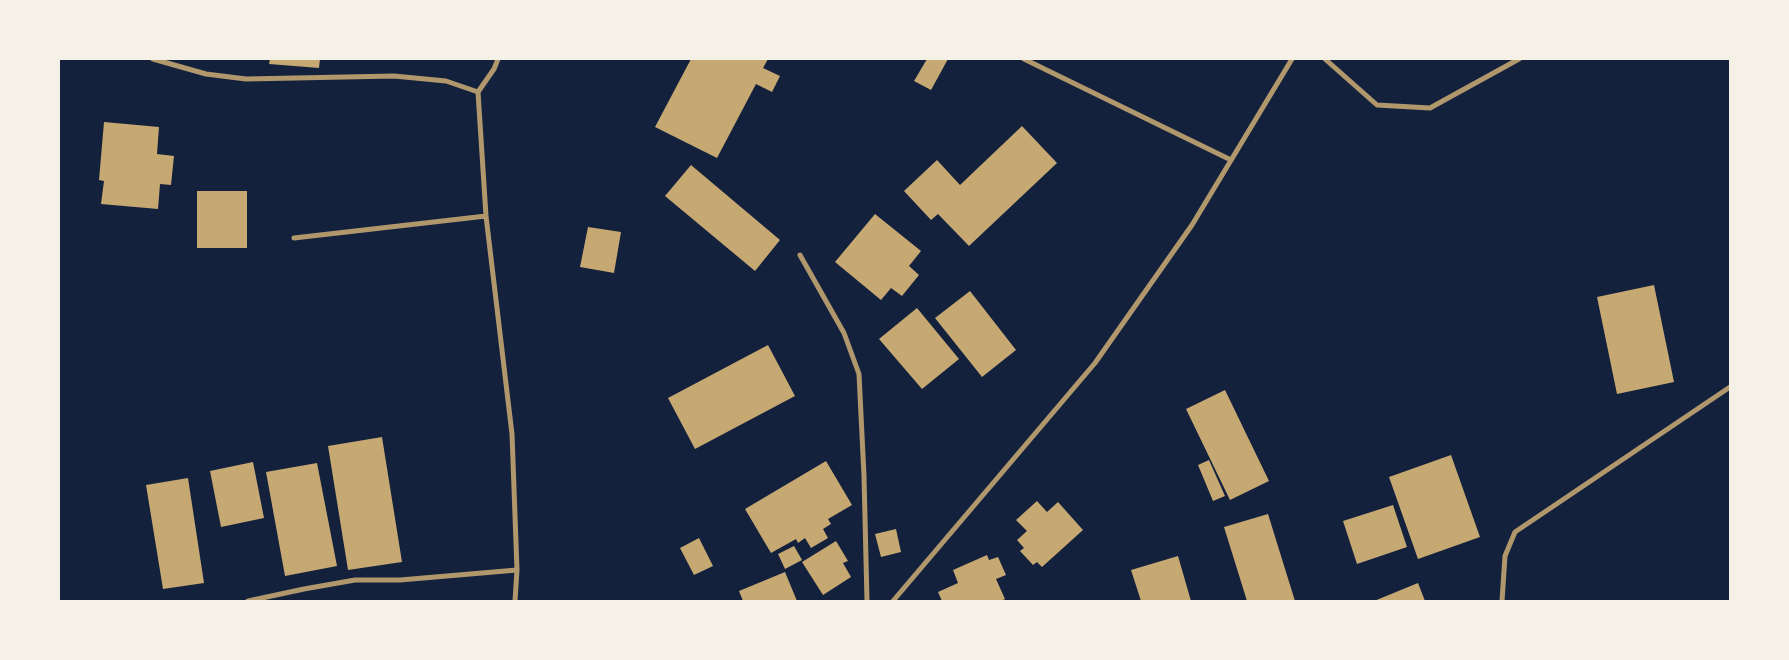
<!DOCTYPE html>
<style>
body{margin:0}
#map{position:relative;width:1789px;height:660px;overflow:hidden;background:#14213d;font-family:"IBM Plex Sans",sans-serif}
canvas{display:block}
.frame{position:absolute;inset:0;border:60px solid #f6f1e7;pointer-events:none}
</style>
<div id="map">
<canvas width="1789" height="660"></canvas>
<div class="frame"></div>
</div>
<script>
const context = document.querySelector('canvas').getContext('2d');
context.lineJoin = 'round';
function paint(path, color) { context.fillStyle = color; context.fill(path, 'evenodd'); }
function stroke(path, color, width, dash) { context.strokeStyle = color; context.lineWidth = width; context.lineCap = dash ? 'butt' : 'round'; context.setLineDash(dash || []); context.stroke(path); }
paint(new Path2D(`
 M270,59H320L319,68L269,64Z
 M691,59H768L763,68L780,76L772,92L756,84L717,158L655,127Z
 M927,59H948L931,90L914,81Z
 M104,122L159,127L157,154L174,156L171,185L160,184L158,209L101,204L104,181L99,180Z
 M1022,126L1057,163L969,246L938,214L931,220L904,191L937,160L960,185Z
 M691,165L780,240L755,271L665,196Z
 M197,191H247V248H197Z
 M875,214L921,251L909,266L919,275L902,296L891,288L881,300L835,262Z
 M588,227L621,232L614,273L580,267Z
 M1654,285L1674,382L1617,394L1597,297Z
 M970,291L1016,350L982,377L935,318Z
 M917,308L959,359L922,389L879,339Z
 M768,345L795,396L695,449L668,398Z
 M1225,390L1269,481L1230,500L1186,409Z
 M382,437L402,562L348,570L328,446Z
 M1451,455L1480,537L1418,559L1389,477Z
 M1209,460L1225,496L1213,501L1198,465Z
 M826,461L852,505L828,519L831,524L823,529L828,538L811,548L805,538L798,543L796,539L771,553L745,509Z
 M253,462L264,518L221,527L210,471Z
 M317,463L337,566L285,576L266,472Z
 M188,478L204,583L163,589L146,485Z
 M1037,501L1047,512L1058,502L1083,530L1042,567L1037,562L1033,565L1020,551L1024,548L1017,540L1027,531L1016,520Z
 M1393,505L1407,547L1357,564L1343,521Z
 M1268,514L1295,601H1247L1224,527Z
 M896,529L901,552L881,557L875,534Z
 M699,538L713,566L694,575L680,548Z
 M836,541L848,561L843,563L851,577L823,595L802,562Z
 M794,546L802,560L785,569L778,554Z
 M987,555L989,560L998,557L1006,575L996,579L1005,599L1001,601H942L938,592L958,583L953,570Z
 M1178,556L1191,601H1141L1131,570Z
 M785,572L797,601H743L739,591Z
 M1418,583L1425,601H1374Z`), '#c6a872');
stroke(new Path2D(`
 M153,59L206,74L246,79L394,76L446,81L478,92
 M498,59L494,69L478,92L486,216L512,434L517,570L515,601
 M1024,59L1231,160
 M1325,59L1377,105L1430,108L1519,59
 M294,238L486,216
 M800,255L844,333L859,374L864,476L867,601
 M248,601L304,589L355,580H400L517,570
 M893,601L1095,363L1192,225L1292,59
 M1502,601L1505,556L1515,532L1730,387`), '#b1986c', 5);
</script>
